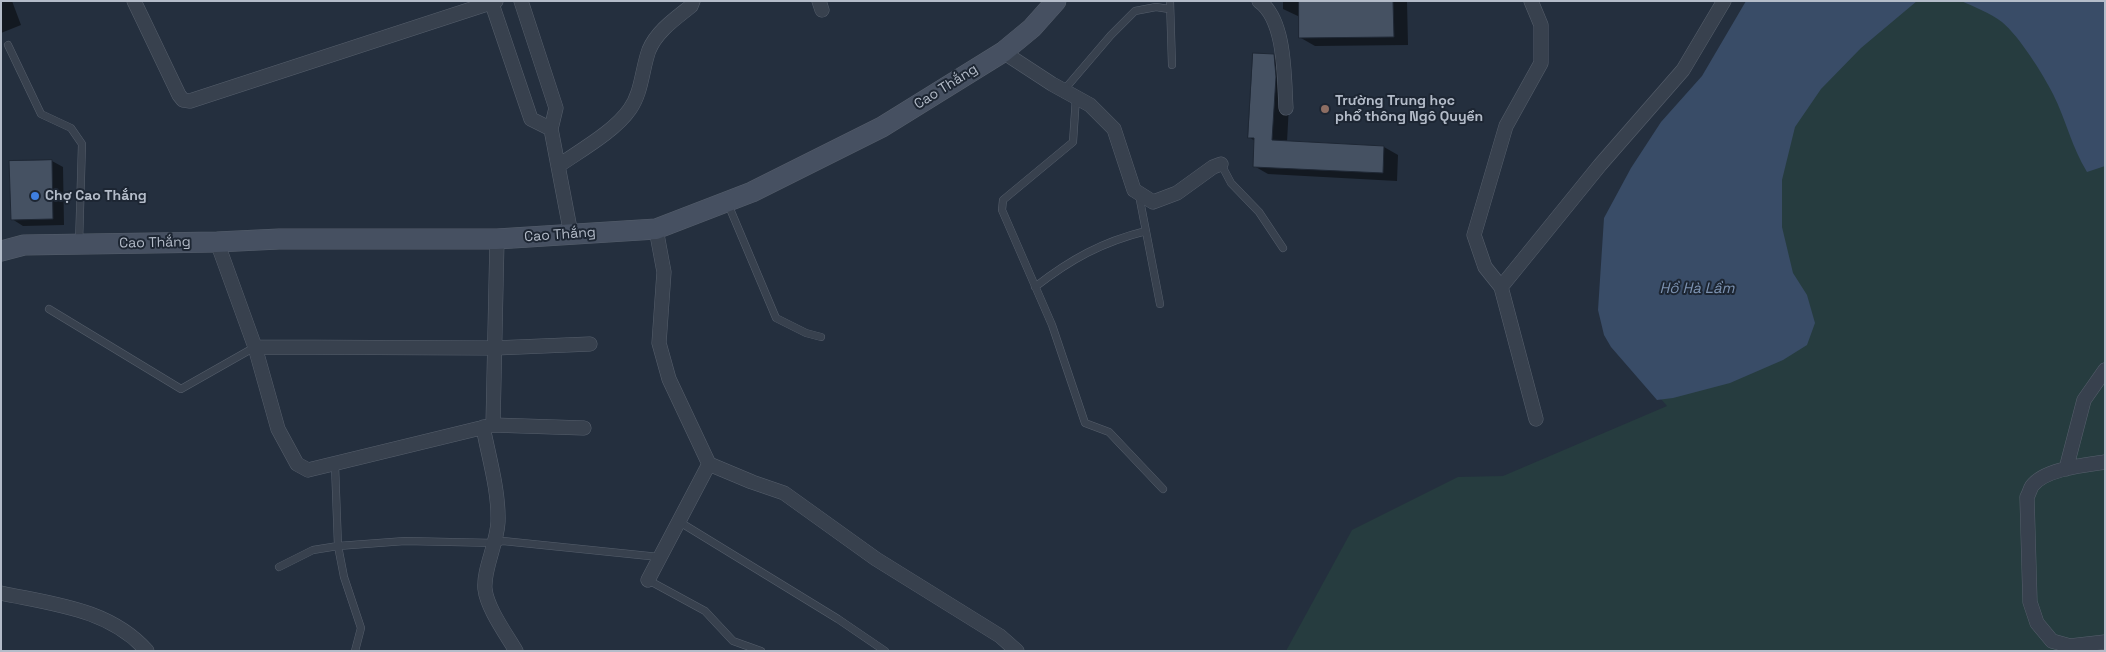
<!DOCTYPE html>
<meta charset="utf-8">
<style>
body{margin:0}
#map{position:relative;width:2106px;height:652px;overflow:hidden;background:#242f3e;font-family:"Space Grotesk",sans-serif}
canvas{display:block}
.frame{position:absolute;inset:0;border:2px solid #b4bcc9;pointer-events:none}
</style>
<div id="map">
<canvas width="2106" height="652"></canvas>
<div class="frame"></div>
</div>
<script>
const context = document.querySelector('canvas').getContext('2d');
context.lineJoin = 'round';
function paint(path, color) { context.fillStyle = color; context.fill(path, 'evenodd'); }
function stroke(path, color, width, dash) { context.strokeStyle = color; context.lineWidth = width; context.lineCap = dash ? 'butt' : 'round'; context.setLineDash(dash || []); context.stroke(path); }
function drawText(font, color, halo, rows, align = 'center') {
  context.font = font + ' "Space Grotesk",sans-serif'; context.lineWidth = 4; context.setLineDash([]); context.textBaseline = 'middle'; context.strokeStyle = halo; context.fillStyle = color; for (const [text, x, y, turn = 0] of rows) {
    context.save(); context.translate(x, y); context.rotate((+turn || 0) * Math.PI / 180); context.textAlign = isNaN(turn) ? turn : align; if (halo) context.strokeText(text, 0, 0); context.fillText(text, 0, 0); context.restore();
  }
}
paint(new Path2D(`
 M1748,1H2105V651H1286L1352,530L1458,477L1503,476L1667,406L1614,345L1711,63Z`), '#263c3f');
paint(new Path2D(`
 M1746,1H1917L1861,48L1821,89L1795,127L1782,180V227L1793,273L1807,295L1815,323L1807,345L1783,360L1730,383L1673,398L1657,400L1611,347L1604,335L1598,310L1604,218L1631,168L1661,122L1702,76Z
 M1961,1H2105V166L2087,172C2072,148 2066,120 2053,94C2043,74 2019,36 2002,22C1990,13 1975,7 1961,1Z`), '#394c67');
paint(new Path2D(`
 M1,1H12L21,25L1,33Z
 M1283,1H1407L1408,45L1315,46L1301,38L1300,17L1283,9Z
 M1273,56L1288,64L1290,86L1287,142L1384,147L1398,155L1397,181L1268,174L1254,166L1255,141L1249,137Z
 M52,161L63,167L64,225L23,226L12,219L11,162Z`), '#0007');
const building = new Path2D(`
 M1299,1H1393L1394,37L1299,38Z
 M1253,53L1274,54L1276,77L1272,140L1384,146L1383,173L1253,167L1254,138H1248Z
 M52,160L53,219L11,220L9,161Z`);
paint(building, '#455162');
stroke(building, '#1f2835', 1);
const service = new Path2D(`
 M1170,1L1172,65
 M8,45L41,114L71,128L82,144L79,244
 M1064,90L1111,35L1135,11L1156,7L1169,9
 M1076,97L1073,142L1003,200L1002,210L1052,325L1085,423L1109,432L1163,489
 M1221,164L1231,183L1259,212L1283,248
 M1139,195L1160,304
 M728,204L776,318L806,333L821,337
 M1035,287C1071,259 1102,242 1146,231
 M49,309L181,389L255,347
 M335,465L338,546L344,577L361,628L355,651
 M678,521L838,619L885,651
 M279,567L313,550L338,546L405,541L496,543L503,541L659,557
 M648,580L705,611L733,641L761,651`);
const minor = new Path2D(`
 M134,1L179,95L183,100L190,101L496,1
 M491,1L531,119L551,129
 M521,1L556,108L551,129L571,234
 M819,1L822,10
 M1259,1C1286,20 1284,78 1286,108
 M1531,1L1541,25V63L1506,126L1474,235L1485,267L1501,287L1536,419
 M1003,52L1052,84L1090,105L1114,129L1134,190L1153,202L1177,193L1213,167L1221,164
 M558,166C581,150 615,131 630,109C642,92 642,69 649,50C657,31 675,19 691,6L693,1
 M656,229L664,272L659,343L669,379L709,464L752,482L784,493L876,559L1000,636L1017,651
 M217,242L255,347L278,429L297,464L308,470L493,425L584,428
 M1501,287L1600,165L1683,70L1724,1
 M255,347L495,348L590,344
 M493,425L497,239
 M483,427C489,458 499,491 498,522C497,544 483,570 485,589C487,608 506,634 516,651
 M2105,462C2085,465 2044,469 2032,486C2030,489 2029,494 2027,497L2030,602L2037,623L2052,641L2070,646L2105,642
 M2066,469L2084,400L2105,370
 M648,580L709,464
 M1,593C53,604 110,609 147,651`);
const secondary = new Path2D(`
 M1,251L24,245L217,242L279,239H497L656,229L752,192L882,127L1003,52L1032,28L1056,1`);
stroke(service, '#565f6c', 8);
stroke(minor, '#565f6c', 15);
stroke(secondary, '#565f6c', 21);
stroke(service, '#38414e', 7);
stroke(minor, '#38414e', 14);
stroke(secondary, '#465061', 20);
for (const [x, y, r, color] of [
 [1325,109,5,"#8d6e63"],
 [35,196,5,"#3f7fe0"]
]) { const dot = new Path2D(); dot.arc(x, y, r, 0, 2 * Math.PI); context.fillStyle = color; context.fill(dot); stroke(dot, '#1d2633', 2); }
drawText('14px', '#b4bcc9', '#1d2633', [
 ["Cao Thắng",946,87,-32],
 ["Cao Thắng",560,235,-4],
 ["Cao Thắng",155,243,-1]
]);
drawText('bold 14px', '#b4bcc9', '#1d2633', [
 ["Trường Trung học",1335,101],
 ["phổ thông Ngô Quyền",1335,117],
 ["Chợ Cao Thắng",45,196]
], 'left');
drawText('italic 15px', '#7c92b1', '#1d2633', [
 ["Hồ Hà Lầm",1697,289]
]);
</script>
